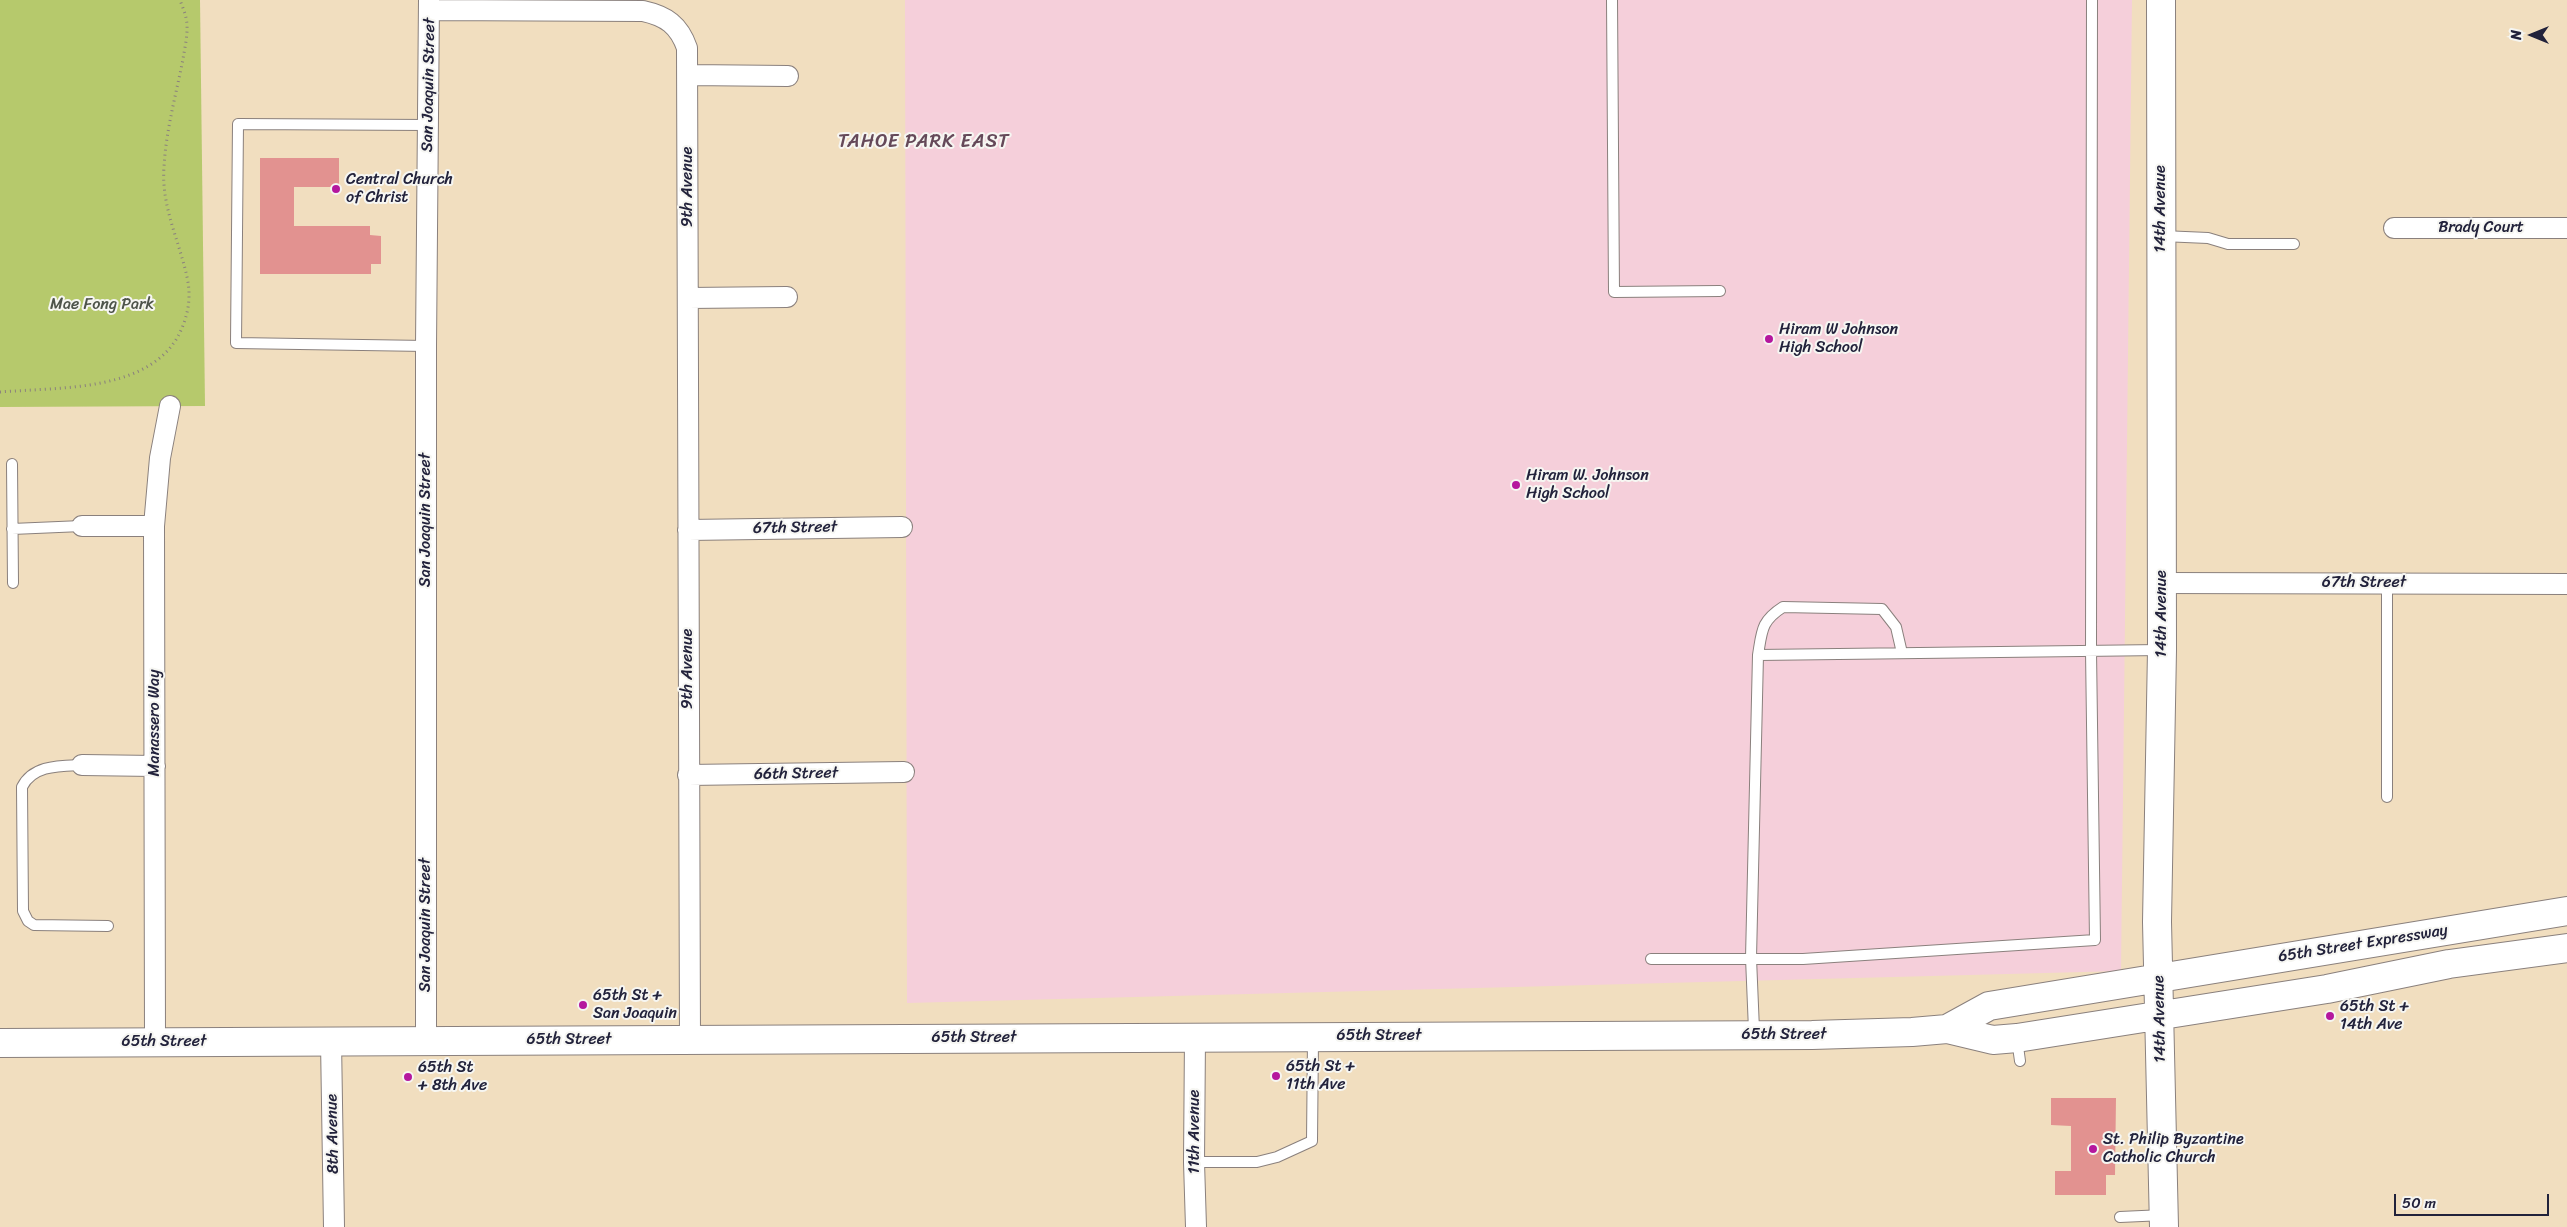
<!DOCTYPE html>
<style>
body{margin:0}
#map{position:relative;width:2567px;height:1227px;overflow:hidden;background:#f1debf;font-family:Sriracha,sans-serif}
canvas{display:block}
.north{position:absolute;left:2507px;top:10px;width:50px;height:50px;-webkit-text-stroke:4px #f6f6f2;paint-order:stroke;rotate:270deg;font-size:14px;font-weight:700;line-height:20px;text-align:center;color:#22223b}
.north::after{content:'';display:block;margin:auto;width:18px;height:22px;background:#22223b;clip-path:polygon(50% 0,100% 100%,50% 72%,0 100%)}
.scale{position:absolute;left:2394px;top:1194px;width:155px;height:22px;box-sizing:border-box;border:2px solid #22223b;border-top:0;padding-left:6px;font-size:15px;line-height:18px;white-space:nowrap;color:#22223b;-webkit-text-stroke:4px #f6f6f2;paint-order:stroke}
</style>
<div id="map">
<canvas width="2567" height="1227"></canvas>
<div class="north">N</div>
<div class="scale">50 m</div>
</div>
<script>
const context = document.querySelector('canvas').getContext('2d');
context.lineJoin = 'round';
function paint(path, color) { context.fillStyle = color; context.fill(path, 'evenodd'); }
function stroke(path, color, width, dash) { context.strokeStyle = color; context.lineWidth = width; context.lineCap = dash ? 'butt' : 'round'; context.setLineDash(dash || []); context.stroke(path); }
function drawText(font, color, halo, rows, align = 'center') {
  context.font = font + ' Sriracha,sans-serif'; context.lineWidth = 4; context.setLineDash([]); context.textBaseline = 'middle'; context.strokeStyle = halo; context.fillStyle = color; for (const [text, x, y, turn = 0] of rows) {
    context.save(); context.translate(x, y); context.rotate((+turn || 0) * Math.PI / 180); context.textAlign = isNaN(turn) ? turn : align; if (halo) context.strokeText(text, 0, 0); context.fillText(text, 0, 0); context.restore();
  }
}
paint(new Path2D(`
 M905,0H2132L2121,971L907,1003Z`), '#f5cfda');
paint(new Path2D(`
 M0,0H200L205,406L0,407Z`), '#b6c96c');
paint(new Path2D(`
 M260,158H339V187H294V226H370V235L381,236V264H371V274H260Z
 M2051,1098H2116L2115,1175H2106V1195H2055V1171H2071V1126L2051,1125Z`), '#e29290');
const lane = new Path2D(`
 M1612,0L1614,292L1720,291
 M2162,236L2208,238L2228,244H2294
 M426,346L236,343L238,124L428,125
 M12,464L13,583
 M12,529L82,526
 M1758,655L2161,650
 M82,765C59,766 33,765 22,787L23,911L28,921L34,925L108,926
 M2387,797V583
 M1651,959H1803L2095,940L2091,651L2092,0
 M1754,1030L1751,958L1758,655C1762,631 1761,621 1783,607L1882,609L1896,627L1902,653
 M2017,1039L2020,1061
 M1194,1162H1257L1277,1157L1312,1141L1313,1039
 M2120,1217L2164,1215`);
const street = new Path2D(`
 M429,10L643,11C666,16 679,25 687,48L690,1039
 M688,75L788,76
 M2394,228H2567
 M688,298L787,297
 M82,526H154
 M688,530L902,527
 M2162,583L2567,584
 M82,765L155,766
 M688,775L904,772
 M1195,1037L1194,1162L1196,1227
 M331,1041L334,1227
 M426,1041V346L429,0
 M155,1042L154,526L160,458L170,406`);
const secondary = new Path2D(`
 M2161,0L2162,650L2157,922L2164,1227
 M1947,1029L1989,1006L2567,911
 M0,1043L1812,1035L1912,1032L1947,1029L1993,1040L2017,1038L2327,989L2449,964L2567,948`);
stroke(lane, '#8a807d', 12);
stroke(street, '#8a807d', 22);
stroke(secondary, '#8a807d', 30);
stroke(new Path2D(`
 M0,392C59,387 155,393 182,328C189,311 191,295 187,277C179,240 161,206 164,167C166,130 176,95 183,59C185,46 189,31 186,18C185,12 182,6 180,0`), '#8a807d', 3, [1, 4]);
stroke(lane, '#fff', 10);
stroke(street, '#fff', 20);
stroke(secondary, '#fff', 28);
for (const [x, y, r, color] of [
 [336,189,5,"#b5179e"],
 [1769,339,5,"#b5179e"],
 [1516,485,5,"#b5179e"],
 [583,1005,5,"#b5179e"],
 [2330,1016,5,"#b5179e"],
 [1276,1076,5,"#b5179e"],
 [408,1077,5,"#b5179e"],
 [2093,1149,5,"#b5179e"]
]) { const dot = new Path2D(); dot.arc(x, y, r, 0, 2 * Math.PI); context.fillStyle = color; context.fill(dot); stroke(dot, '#f6f6f2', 2); }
drawText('16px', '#22223b', '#f6f6f2', [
 ["San Joaquin Street",429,85,-89],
 ["9th Avenue",688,187,-90],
 ["14th Avenue",2161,209,-90],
 ["Brady Court",2481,228],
 ["San Joaquin Street",426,520,-90],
 ["67th Street",795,528,-1],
 ["67th Street",2364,583],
 ["14th Avenue",2162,614,-90],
 ["9th Avenue",688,669,-90],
 ["Manassero Way",155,723,-90],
 ["66th Street",796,774,-1],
 ["San Joaquin Street",426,925,-90],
 ["65th Street Expressway",2363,944,-9],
 ["14th Avenue",2160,1019,-91],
 ["65th Street",1784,1035],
 ["65th Street",1379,1036],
 ["65th Street",974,1038],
 ["65th Street",569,1040],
 ["65th Street",164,1042],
 ["11th Avenue",1195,1132,-90],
 ["8th Avenue",333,1134,-91]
]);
drawText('16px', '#22223b', '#f6f6f2', [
 ["Central Church",346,180],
 ["of Christ",346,198],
 ["Hiram W Johnson",1779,330],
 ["High School",1779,348],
 ["Hiram W. Johnson",1526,476],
 ["High School",1526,494],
 ["65th St +",593,996],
 ["San Joaquin",593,1014],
 ["65th St +",2340,1007],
 ["14th Ave",2340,1025],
 ["65th St +",1286,1067],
 ["11th Ave",1286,1085],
 ["65th St",418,1068],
 ["+ 8th Ave",418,1086],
 ["St. Philip Byzantine",2103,1140],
 ["Catholic Church",2103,1158]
], 'left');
drawText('16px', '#4e544a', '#f6f6f2', [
 ["Mae Fong Park",102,305]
]);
context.letterSpacing = '1px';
drawText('19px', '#654959', '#f6f6f2', [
 ["TAHOE PARK EAST",924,142]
]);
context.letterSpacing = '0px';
</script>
